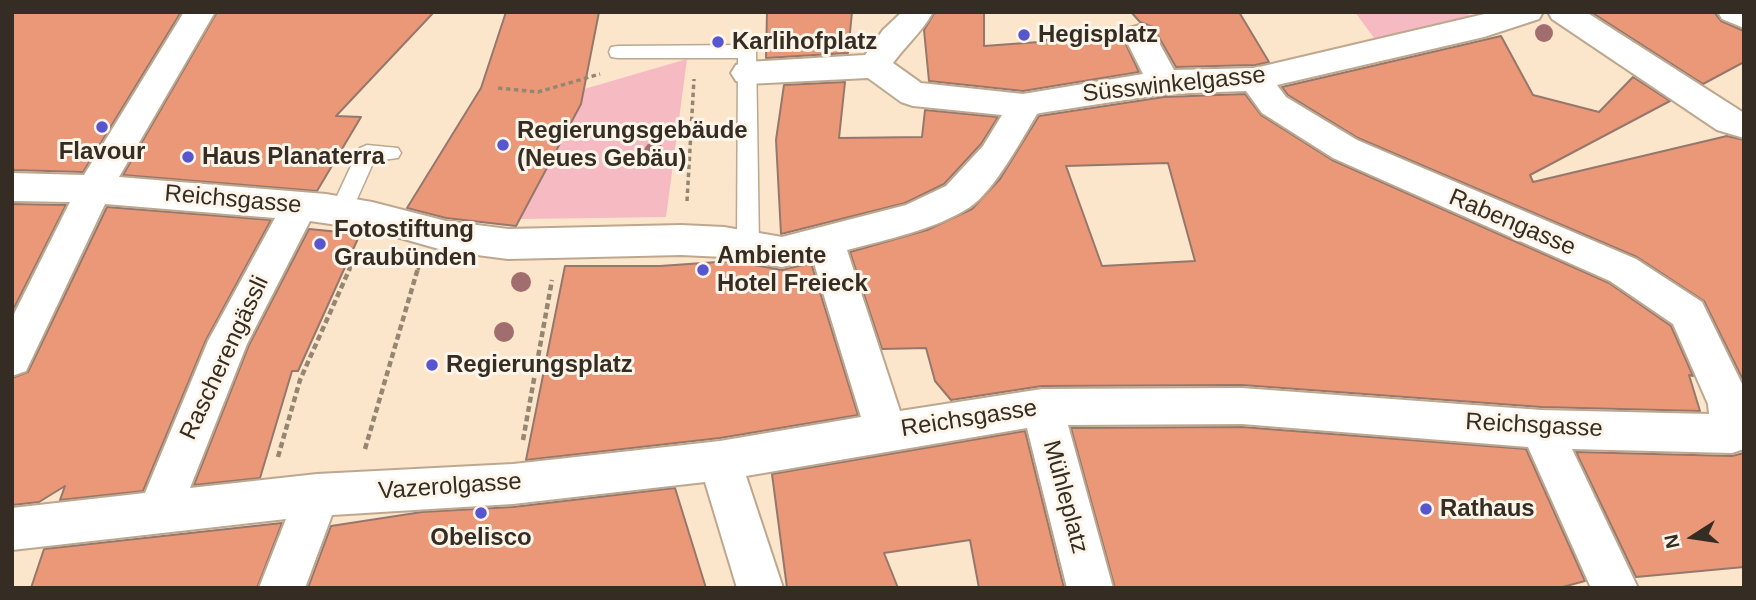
<!DOCTYPE html>
<meta charset="utf-8">
<style>
body{margin:0}
#map{position:relative;width:1756px;height:600px;overflow:hidden;background:#fbe5cb;font-family:Arial,sans-serif}
canvas{display:block}
.frame{position:absolute;inset:0;border:14px solid #352d23;pointer-events:none}
.north{position:absolute;left:1658px;top:502px;width:70px;height:70px;-webkit-text-stroke:5px #fef5ea;paint-order:stroke;rotate:258deg;font-size:19px;font-weight:700;line-height:28px;text-align:center;color:#352d23}
.north::after{content:'';display:block;margin:auto;width:24px;height:32px;background:#352d23;clip-path:polygon(50% 0,100% 100%,50% 72%,0 100%)}
</style>
<div id="map">
<canvas width="1756" height="600"></canvas>
<div class="frame"></div>
<div class="north">N</div>
</div>
<script>
const context = document.querySelector('canvas').getContext('2d');
context.lineJoin = 'round';
function paint(path, color) { context.fillStyle = color; context.fill(path, 'evenodd'); }
function stroke(path, color, width, dash) { context.strokeStyle = color; context.lineWidth = width; context.lineCap = dash ? 'butt' : 'round'; context.setLineDash(dash || []); context.stroke(path); }
function drawText(font, color, halo, rows, align = 'center') {
  context.font = font + ' Arial,sans-serif'; context.lineWidth = 6; context.setLineDash([]); context.textBaseline = 'middle'; context.strokeStyle = halo; context.fillStyle = color; for (const [text, x, y, turn = 0] of rows) {
    context.save(); context.translate(x, y); context.rotate((+turn || 0) * Math.PI / 180); context.textAlign = isNaN(turn) ? turn : align; if (halo) context.strokeText(text, 0, 0); context.fillText(text, 0, 0); context.restore();
  }
}
paint(new Path2D(`
 M1355,12H1465L1473,18L1377,42Z
 M687,59L666,217L520,219L574,116L533,104Z`), '#f6bac2');
const building = new Path2D(`
 M12,12H181L83,172L12,170Z
 M217,12H434L336,116L361,117L317,191L123,175Z
 M506,12H599L581,104L516,226L446,218L407,208L481,88Z
 M767,12H852L848,53L766,58Z
 M935,12H984V46L1039,42L1087,29L1122,36L1139,72L1023,91L929,81L924,30Z
 M1131,12H1239L1269,62L1255,65L1176,67L1153,27L1140,22Z
 M1591,12H1714L1721,21L1744,31V62L1703,84Z
 M1501,36L1533,95L1599,112L1633,77L1670,101L1530,175L1533,182L1727,136L1744,140V382L1704,301L1637,257L1358,138L1288,95L1282,87Z
 M845,82L839,138L922,137L925,110L998,117L981,144L944,184L905,203L781,234L776,140L784,85Z
 M1245,94L1261,115L1332,160L1609,283L1671,326L1693,376L1689,375L1700,411L1541,407L1242,385L1042,386L951,400L935,381L926,348L882,349L850,252L927,230L972,209L1000,179L1039,116L1164,97ZM1168,163L1195,261L1102,266L1066,166Z
 M12,204L66,205L12,312Z
 M107,207L271,220L206,340L143,491L60,500L65,486L39,502L12,505V378L28,372Z
 M309,229L360,234L298,371H292L260,478L194,485L249,345Z
 M732,261L782,270L811,263L858,415L720,438L526,460L565,266H660Z
 M1242,427L1526,449L1585,581L1559,588H1115L1071,428Z
 M1025,431L1064,588H979L970,540L884,553L898,588H787L772,474Z
 M1576,452L1732,456L1744,453V567L1636,577Z
 M675,488L706,588H308L331,526L422,512L513,507Z
 M282,523L257,588H31L44,549Z`);
paint(building, '#eb9879');
stroke(building, '#95776c', 2);
const lane = new Path2D(`
 M747,45L754,46L756,51L759,245L756,251L748,254L740,251L737,245L738,58H618L611,57L609,52L611,47L618,46Z
 M367,145L398,148L401,153L398,158L374,161L349,217L341,219L333,217L330,211L357,153L360,148Z`);
const street = new Path2D(`
 M184,12H215L119,177L326,194L372,202L446,221L508,229L681,225L724,227L782,237L906,205L946,186L983,146L1002,115L913,106L901,102L868,78L747,84L736,81L731,73L736,65L747,62L865,55L883,30L902,12H933C922,32 906,45 893,63L921,83L1023,94L1143,74L1124,36L1129,28L1140,25L1151,28L1174,70L1255,68L1493,12H1543L1539,19L1484,37L1277,85L1286,97L1357,140L1636,259L1702,302L1744,388V449L1732,453L1572,449L1638,588H1591L1528,447L1242,424L1068,425L1113,588H1067L1027,428L746,476L783,588H737L705,482L513,504L332,515L305,588H259L286,519L12,550V508L145,493L208,341L275,218L105,204L26,371L12,376V318L70,202L12,201V173L84,175ZM1246,91L1262,113L1333,158L1610,281L1673,324L1708,404L1709,414L1541,410L1242,388L1042,389L900,411L847,250C888,239 934,230 970,207C994,191 1022,139 1037,114L1040,113L1164,94ZM310,221L372,230L446,251L508,259L681,255L724,257L782,267L813,260L861,417L720,441L513,464L317,474L190,488L247,344Z
 M1548,12H1586L1744,113V138L1717,130L1552,19Z
 M1718,12H1744V28L1722,19Z`);
stroke(lane, '#bda88f', 3);
stroke(street, '#bda88f', 4);
stroke(new Path2D(`
 M498,88L538,92L600,74
 M687,201L694,79
 M349,270L358,250
 M418,270L419,266`), '#958674', 3.5, [4.5, 3.5]);
stroke(new Path2D(`
 M523,440L552,280
 M365,449L418,268
 M278,457L300,380L350,268`), '#958674', 4.5, [6, 3.5]);
paint(lane, '#fff');
paint(street, '#fff');
context.fillStyle = '#a26d6e';
for (const [x, y, r] of [
 [1544,33,9],
 [654,152,10],
 [521,282,10],
 [504,332,10]
]) { context.beginPath(); context.arc(x, y, r, 0, 2 * Math.PI); context.fill(); }
for (const [x, y, r, color] of [
 [1024,35,7,"#5756ce"],
 [718,42,7,"#5756ce"],
 [102,127,7,"#5756ce"],
 [503,145,7,"#5756ce"],
 [188,157,7,"#5756ce"],
 [320,244,7,"#5756ce"],
 [703,270,7,"#5756ce"],
 [432,365,7,"#5756ce"],
 [1426,509,7,"#5756ce"],
 [481,513,7,"#5756ce"]
]) { const dot = new Path2D(); dot.arc(x, y, r, 0, 2 * Math.PI); context.fillStyle = color; context.fill(dot); stroke(dot, '#fef5ea', 2.5); }
drawText('bold 24px', '#352d23', '#fef5ea', [
 ["Hegisplatz",1038,35],
 ["Karlihofplatz",732,42],
 ["Regierungsgebäude",517,131],
 ["(Neues Gebäu)",517,159],
 ["Flavour",102,152,"center"],
 ["Haus Planaterra",202,157],
 ["Fotostiftung",334,230],
 ["Graubünden",334,258],
 ["Ambiente",717,256],
 ["Hotel Freieck",717,284],
 ["Regierungsplatz",446,365],
 ["Rathaus",1440,509],
 ["Obelisco",481,538,"center"]
], 'left');
drawText('24px', '#352d23', '#fef5ea', [
 ["Süsswinkelgasse",1174,85,-6],
 ["Reichsgasse",233,200,5],
 ["Rabengasse",1512,223,23],
 ["Rascherengässli",225,358,-65],
 ["Reichsgasse",969,419,-9],
 ["Reichsgasse",1534,426,3],
 ["Vazerolgasse",450,487,-4],
 ["Mühleplatz",1065,497,75]
]);
</script>
